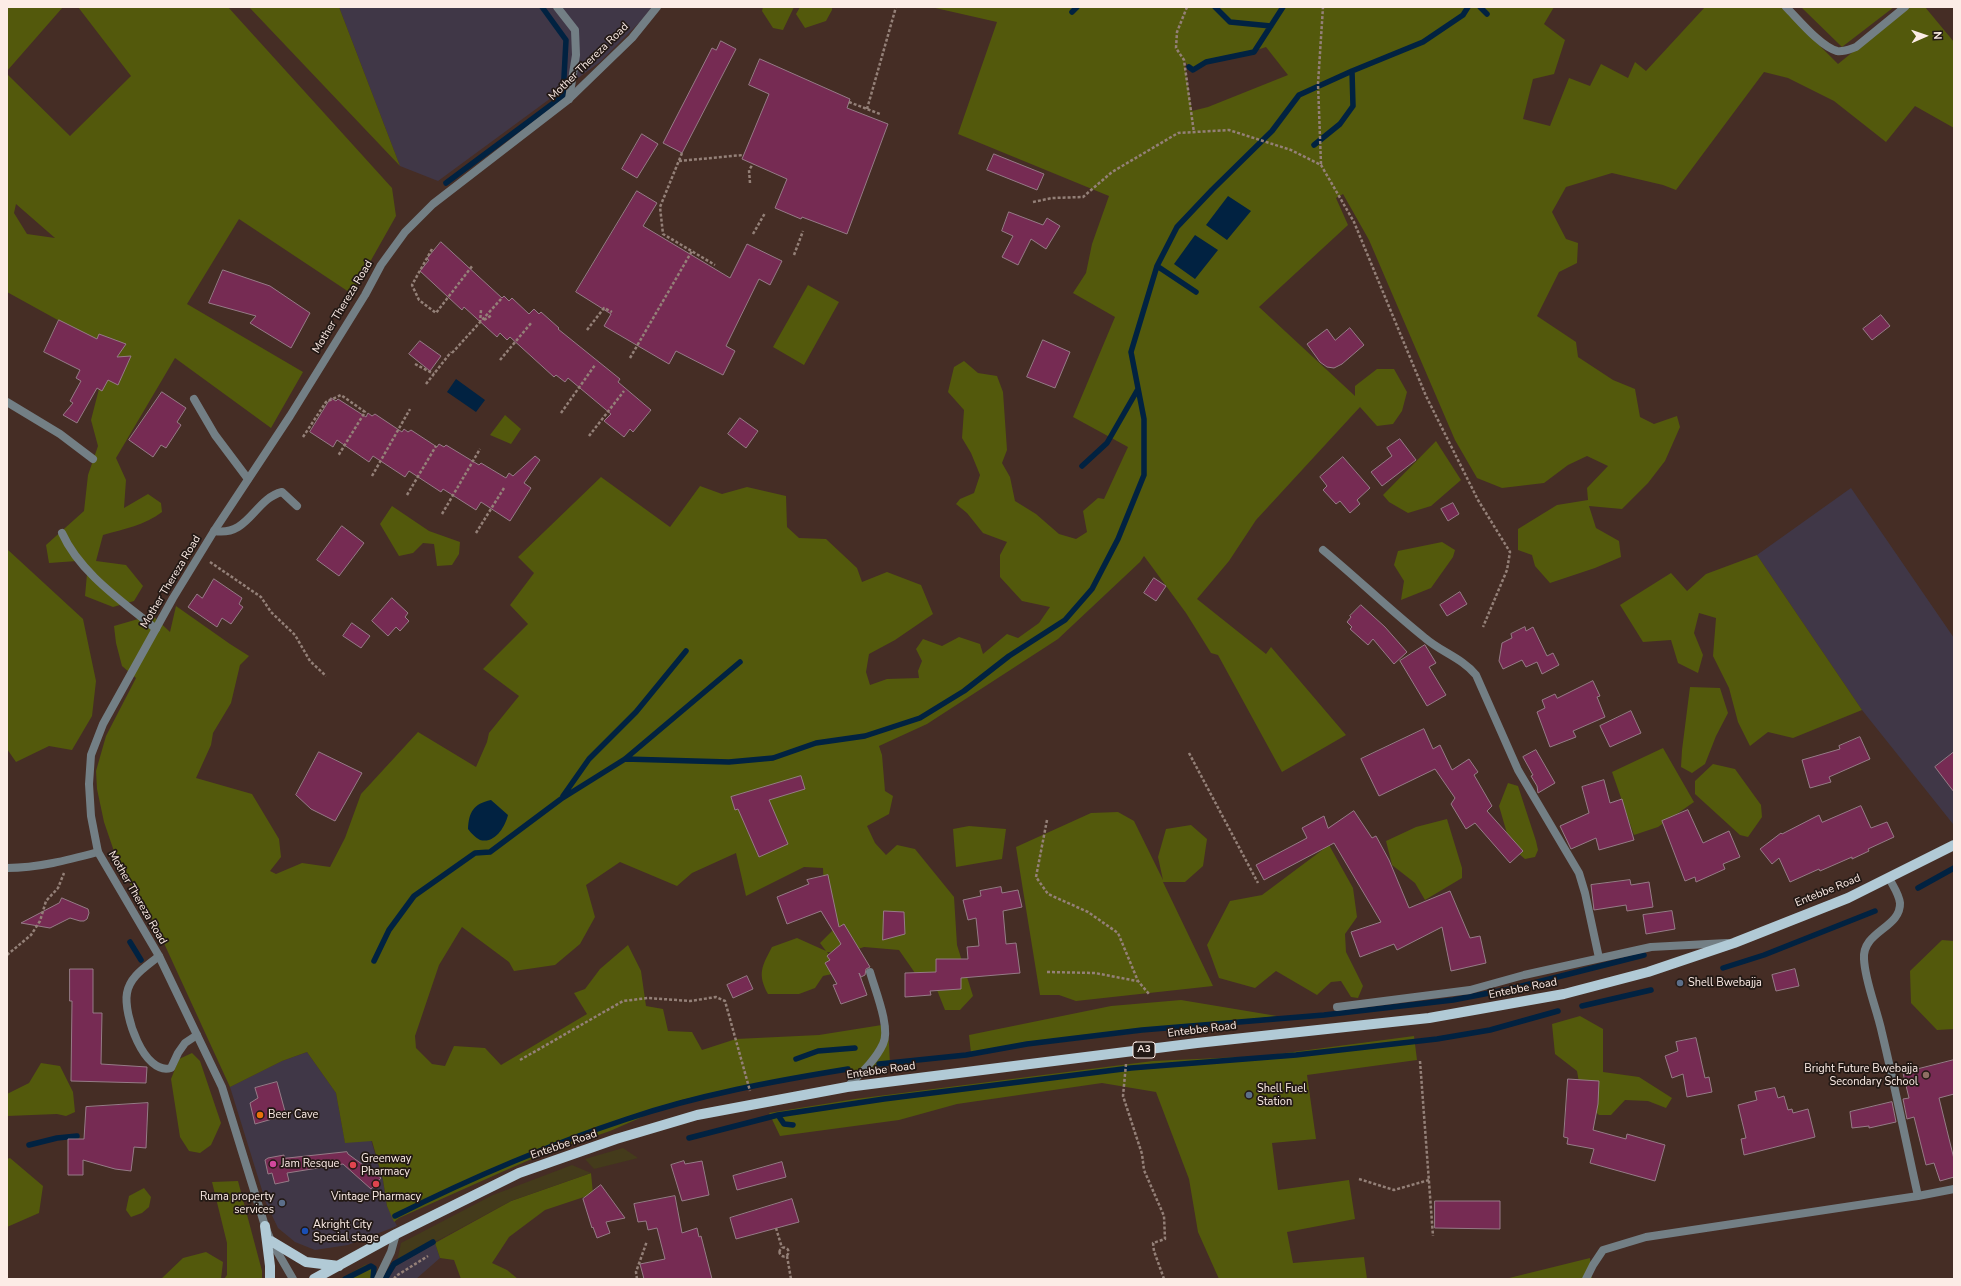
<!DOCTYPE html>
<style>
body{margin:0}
#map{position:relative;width:1961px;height:1286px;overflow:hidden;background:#452d25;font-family:"Nunito Sans",sans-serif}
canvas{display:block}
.frame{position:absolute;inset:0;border:8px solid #fcece6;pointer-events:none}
.north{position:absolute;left:1905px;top:16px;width:40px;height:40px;-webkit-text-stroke:3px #231915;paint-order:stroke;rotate:88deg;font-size:11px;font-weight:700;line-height:16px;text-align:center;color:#fcece6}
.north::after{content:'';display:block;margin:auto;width:14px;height:18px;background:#fcece6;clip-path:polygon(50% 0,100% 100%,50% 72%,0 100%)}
</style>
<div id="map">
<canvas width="1961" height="1286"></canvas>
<div class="frame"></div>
<div class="north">N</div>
</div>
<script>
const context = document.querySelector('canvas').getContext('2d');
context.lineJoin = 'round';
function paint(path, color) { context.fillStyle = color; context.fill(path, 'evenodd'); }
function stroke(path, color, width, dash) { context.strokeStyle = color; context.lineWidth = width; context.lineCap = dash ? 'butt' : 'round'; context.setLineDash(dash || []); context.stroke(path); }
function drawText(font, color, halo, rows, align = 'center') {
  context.font = font + ' "Nunito Sans",sans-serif'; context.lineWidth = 3.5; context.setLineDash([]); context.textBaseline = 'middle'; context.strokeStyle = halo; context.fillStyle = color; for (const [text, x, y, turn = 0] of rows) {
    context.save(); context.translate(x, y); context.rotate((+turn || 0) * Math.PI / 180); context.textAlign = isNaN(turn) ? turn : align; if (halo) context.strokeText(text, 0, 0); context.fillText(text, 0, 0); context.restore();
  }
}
paint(new Path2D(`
 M339,7H652L640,22L600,62L438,181L400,166Z
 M1851,488L1954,638L1953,824L1862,710L1757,555Z
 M307,1052L336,1093L345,1142L371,1140L383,1180L387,1206L397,1226L348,1245L315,1250L295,1242L278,1228L266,1203L230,1087L282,1061Z
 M435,1243L440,1258L416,1279H388L396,1266Z`), '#403747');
paint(new Path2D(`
 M7,7H63L7,71Z
 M78,7H228L392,188L396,216L352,294L239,219L187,304L303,372L271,428L175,358L116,458L126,480L124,508L148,494L161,503L162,512C145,525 124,529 103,535L96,561L126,565L143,586L134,601L113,607L85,596L87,574L77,561L49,563L46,545L84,511L88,475L98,446L91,420L100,385L65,324L7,292V74L70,136L131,76ZM16,204L55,238L27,234L14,213Z
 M249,7H339L400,166Z
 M763,7H794L783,30L773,28L762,11Z
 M800,7H832V10L826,21L805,28L796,14Z
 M931,7H1554L1544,24L1565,40L1554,74L1533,79L1523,119L1550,126L1569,78L1590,86L1601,64L1628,78L1635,62L1646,71L1705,7H1781L1838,64L1908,7H1925L1954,42V128L1915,106L1886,142L1834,101L1788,78L1764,72L1676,190L1663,185L1612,173L1566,187L1552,212L1566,239L1578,243L1577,263L1559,272L1537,316L1576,342L1578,357L1613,380L1635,389L1640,417L1654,424L1677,416L1680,427L1665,461L1648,483L1622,509L1589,506L1596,528L1619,541L1621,557L1595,568L1550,583L1535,566L1532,555L1518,550V529L1557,505L1588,500L1587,488L1608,466L1587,456L1568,465L1544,483L1502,488L1477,478L1455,440L1369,240L1343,194L1336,198L1348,225L1259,307L1355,396V386L1377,369H1394L1407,392L1402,411L1393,424L1377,426L1360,407L1256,520L1229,561L1197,599L1266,654L1271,647L1346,735L1282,772L1218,655L1211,653L1186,613L1144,556L1140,562L1058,639L927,724L879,746L882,755L885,791L893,796L889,814L867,826L875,843L886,855L897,845L915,849L954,897L957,945L973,996L960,1010H945L937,990L924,986L899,950L864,947L846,953L827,952L836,964L832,974L823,976L815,988L799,994H768C757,974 762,966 772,947L797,938L826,951L820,943L835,928L824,890L823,868L804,867L746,896L736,853L692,873L677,886L620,862L586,885L595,917L580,944L555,965L514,971L509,962L462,927L439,965L415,1036L416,1048L432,1064L445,1066L454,1046L485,1048L501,1065L587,1014L574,993L585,989L600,969L628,945L641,971L646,1006L663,1009L668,1031L692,1032L702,1050L736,1039L819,1035L888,1024L890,1065L740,1087L681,1100L610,1131L543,1154L504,1171L399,1218L394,1222L387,1206L383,1180L372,1141L345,1143L336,1093L307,1052L282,1061L230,1087L157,928L119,866L104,822L97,789L96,771L106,736L136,678L122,666L116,643L114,626L152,615L170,632L176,606L230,644L249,656L240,665L231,703L213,733L211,745L196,778L252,794L279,839L281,857L270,871L276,874L302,863L330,867L345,838L361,794L418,732L476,767L487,742L489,733L519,696L483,669L528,624L510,605L534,573L518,557L601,477L670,527L700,486L722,494L747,487L786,496L787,527L799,538L826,539L857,568L862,582L887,572L921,585L933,614L895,640L869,654L866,672L870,685L887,679L919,678L918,671L922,661L916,649L923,639L942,646L959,637L980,644L983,654L1007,634L1018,638L1039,623L1050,607L1022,601L1000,577V555L1007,542L983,533L967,513L956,504L960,499L974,493L980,475L971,453L962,438L964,410L948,392L954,367L964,361L978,373L997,376L1003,392L1007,450L1002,463L1010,477L1015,501L1036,514L1059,534L1076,539L1087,532L1083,511L1098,498L1104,499L1128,447L1073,417L1115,317L1073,293L1086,273L1092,244L1109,196L958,134L997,22ZM1266,47L1288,75L1208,107L1192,111L1184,61L1193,70C1215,56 1242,56 1266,47Z
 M1801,7H1894L1842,47Z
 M808,285L839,302L804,365L773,347Z
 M505,415L521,429L511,444L490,435Z
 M1436,441L1461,480L1431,506L1408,513L1389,502L1383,495Z
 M392,506L429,531L460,542L459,554L452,565L437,566L434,544L423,543L413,553L399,556L380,524Z
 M1442,542L1455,550L1453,557L1431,588L1401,600L1404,581L1394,565L1398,551Z
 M7,549L83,619L96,681L92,716L72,750L49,746L16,762L7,749Z
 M1757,555L1862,710L1793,738L1768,732L1750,746L1738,722L1729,688L1713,656L1716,618L1699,613L1694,633L1703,655L1698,673L1678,663L1671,640L1643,642L1620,605L1671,573L1687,591L1706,574Z
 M1690,687L1720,688L1728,713L1716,736L1705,764L1692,773L1681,767L1682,750Z
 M1663,748L1694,802L1658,827L1634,835L1612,772Z
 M1713,764L1735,769L1761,805L1762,817L1748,837L1740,835L1695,794V781Z
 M1508,783L1518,786L1536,841L1538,850L1535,857L1525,859L1511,847L1499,806Z
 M1118,812L1134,821L1163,880L1158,857L1166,829L1191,825L1207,839L1203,866L1185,882H1163L1213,986L1076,1001L1059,995H1040L1016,847L1091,813Z
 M1447,819L1462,868V878L1425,900L1415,883L1392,865L1386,841L1416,827Z
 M969,826L1006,829L1002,859L956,867L953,829Z
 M1329,845L1353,888L1357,917L1345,934L1346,952L1363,986L1358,998L1351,997L1341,981L1331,982L1317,995L1276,971L1255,988L1219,978L1207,945L1230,901L1262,895Z
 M1942,940L1954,941V1029L1937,1030L1911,1003L1910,971Z
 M1181,1000L1277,1016L971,1053L969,1035L1111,1006Z
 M1580,1016L1603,1029V1072L1639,1077L1672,1098L1666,1108L1648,1101L1625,1100L1611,1115H1599L1596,1112L1580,1088L1577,1071L1555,1054L1552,1024Z
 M1414,1036L1417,1060L1307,1075L1316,1139L1272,1143L1278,1190L1349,1180L1355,1219L1287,1232L1293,1263L1364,1257L1367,1279H1219L1198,1232L1189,1179L1156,1092L1102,1083L957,1104L899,1120L780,1136L769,1113L855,1099L1153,1061L1263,1056Z
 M192,1053L200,1061L221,1123L211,1145L200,1153L189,1151L180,1137L171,1079L179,1059Z
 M41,1063L60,1066L73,1092L75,1112L66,1116L57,1114L7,1116V1094L29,1083Z
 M10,1158L43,1186L39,1213L7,1227V1159Z
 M591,1173L593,1194L545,1210L509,1237L492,1263L507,1270L518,1279H461L454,1260L440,1258L435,1243L511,1201Z
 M238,1181L262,1271V1279H224L227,1275V1243L212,1182Z
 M144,1188L151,1197L149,1207L142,1213L131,1217L126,1210L129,1196Z
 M206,1252L223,1262L221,1279H161L183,1258Z
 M1590,1258L1592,1279H1504H1505Z
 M369,1266L373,1270V1279H349Z`), '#53590c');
paint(new Path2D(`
 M623,1148L638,1158L594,1169L585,1159Z
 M572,1165L591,1173L511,1201L422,1249L396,1266L401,1243L493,1195Z
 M366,1264L369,1266L347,1279H340Z`), '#443b1b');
paint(new Path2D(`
 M1228,196L1251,211L1227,240L1206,225Z
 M1195,235L1218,250L1195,279L1174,264Z
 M456,379L485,400L476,412L447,392Z
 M491,800L508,815C505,827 495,844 480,840C476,838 471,833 468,829C469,812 473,804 491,800Z`), '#012241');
stroke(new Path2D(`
 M1215,7L1230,22L1271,26
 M1480,7L1487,14
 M1072,12L1077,7
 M1189,67L1193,70L1206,62L1254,52L1283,7
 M1314,145L1340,124L1353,106L1352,71
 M446,183L563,96L566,40L542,7
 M1157,266L1196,292
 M1082,466L1107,443L1138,389
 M625,759L729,762L773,758L816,743L865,736L920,718L964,691L1009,656L1065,620L1092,589L1118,539L1144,475V419L1131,352L1157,266L1177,227L1212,190L1272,131L1299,95L1352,71L1423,42L1463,15L1468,7
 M563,796L589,759L636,712L686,651
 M1918,888L1954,868
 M130,942L141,960
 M374,961L389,930L414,896L475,853L490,852L561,799L625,759L740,662
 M1723,968L1764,955L1875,911
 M1582,1006L1651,990
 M796,1059L818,1051L855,1048
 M879,1064L966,1055L1027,1044L1142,1030L1324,1015L1453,1000L1510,989L1644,955
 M778,1115L884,1099L1131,1068L1296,1055L1437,1039L1490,1030L1558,1011
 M689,1138L778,1115L784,1124L793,1125
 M29,1145L57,1138L77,1136
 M395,1216C469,1179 548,1145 627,1119C698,1095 774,1081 848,1069
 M345,1279L371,1266L374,1268L373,1279
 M385,1279L394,1264L433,1242`), '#012241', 5.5);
const building = new Path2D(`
 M721,41L736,49L682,153L663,143L712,48L716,50Z
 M760,59L850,99L847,108L888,124L847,234L802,217L801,219L775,208L787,179L742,159L769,94L749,85Z
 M642,134L658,144L637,178L622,169Z
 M994,154L1044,174L1037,190L987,170Z
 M637,191L657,203L643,226L730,278L747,244L782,261L770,285L759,279L726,346L735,351L723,375L676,351L669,364L604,326L611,314L576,292Z
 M1009,212L1043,225L1047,218L1060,226L1046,249L1031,239L1018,265L1002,257L1013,236L1002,231Z
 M441,242L502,298L504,296L509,301L512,298L529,314L534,309L539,314L541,312L559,328L558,329L620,379L618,382L651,410L633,432L630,429L624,437L604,421L611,414L568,378L565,382L556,375L554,377L510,337L507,340L500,333L497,337L464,307L462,310L420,271L429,260L427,259Z
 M223,270L270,286L310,313L291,348L250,323L256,316L209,303Z
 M1881,315L1890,326L1872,340L1863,329Z
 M59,320L97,339L99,334L126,344L117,357L131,356L118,385L108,380L102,391L97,388L77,423L63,415L73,403L70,401L81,381L76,378L80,370L44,352Z
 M1350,328L1364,345L1342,364L1334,368L1327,367L1320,362L1307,344L1327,329L1335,340Z
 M1043,340L1070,352L1055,388L1027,377Z
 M420,341L441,356L430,371L409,354Z
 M162,392L186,408L177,422L181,425L166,448L161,445L153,457L129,440Z
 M331,398L336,401L338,399L366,417L368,413L372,416L375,414L402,432L404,429L408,432L411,430L437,447L439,444L444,447L446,445L474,462L479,465L481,463L506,478L509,473L513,476L535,456L540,460L524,483L531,488L510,521L481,502L476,510L443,489L441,492L409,471L405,477L373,456L369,462L337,440L333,447L310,432Z
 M740,418L758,431L746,448L728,434Z
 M1400,439L1416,460L1382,486L1371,472L1392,456L1387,448Z
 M1343,457L1370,488L1357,500L1360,504L1350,513L1340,501L1336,504L1323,490L1327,486L1320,477Z
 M1453,503L1459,514L1448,521L1441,509Z
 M342,526L364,543L339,576L317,560Z
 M1154,578L1166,586L1156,601L1144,593Z
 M214,579L242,598L239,604L243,607L231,624L222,618L217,627L188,607L197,594L202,598Z
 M1460,592L1467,604L1447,616L1440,605Z
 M392,598L408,613L405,617L409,621L400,631L396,627L388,636L372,621Z
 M1361,605L1385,627L1407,652L1394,664L1373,639L1368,645L1350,629L1352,627L1347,622L1351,617L1350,616Z
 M352,623L370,636L361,648L343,636Z
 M1525,627L1526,631L1533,627L1547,656L1553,653L1559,665L1542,674L1537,662L1526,667L1522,660L1503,669L1499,661L1502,643L1512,638L1511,634Z
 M1425,645L1436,663L1429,667L1446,695L1427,706L1400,661Z
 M1593,681L1600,696L1597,697L1605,717L1573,731L1576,737L1550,747L1537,712L1545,708L1542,700L1555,694L1557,698Z
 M1631,711L1641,733L1610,747L1600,726Z
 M1424,729L1433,749L1440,745L1452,770L1469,759L1478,772L1474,775L1492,806L1487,811L1523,851L1510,863L1475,823L1466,829L1451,804L1455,798L1435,769L1379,796L1361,759Z
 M1860,737L1870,759L1829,777L1831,782L1810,788L1802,760L1840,749L1839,746Z
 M1536,750L1555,783L1538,793L1537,786L1531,776L1533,775L1523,757Z
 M319,752L362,773L335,821L311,809L296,795Z
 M1954,752V792L1935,767Z
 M801,776L805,789L769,800L788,844L759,857L738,809L735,810L731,797Z
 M1604,780L1610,803L1622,799L1634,840L1599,850L1596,838L1571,849L1560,826L1589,813L1582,787Z
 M1861,806L1871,828L1887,822L1894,837L1868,849L1869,851L1852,859V857L1820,871L1819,869L1790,882L1779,858L1772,864L1760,849L1781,833L1782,834L1819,815L1822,822Z
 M1688,810L1703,843L1729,831L1740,857L1723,864L1725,869L1696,882L1695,877L1685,881L1662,821Z
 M1354,811L1372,838L1376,836L1389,860L1409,908L1450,891L1470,938L1480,936L1486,963L1451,971L1442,927L1397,950L1394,944L1360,957L1351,932L1381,922L1334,843L1264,880L1256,865L1307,838L1302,828L1324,816L1328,828Z
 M828,875L839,927L844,924L870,967L866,969L865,975L861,977L859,973L867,995L841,1004L833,985L837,984L825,963L830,960L827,956L841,944L821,911L787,924L777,897L809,884L807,880Z
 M1630,880L1631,885L1649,882L1653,907L1627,911L1626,905L1594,910L1591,885Z
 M1001,887L1002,893L1018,890L1022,907L1003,911L1006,944L1016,943L1020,973L961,978V989L930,991L931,995L905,997V973L936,972V959H968L967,947L979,946L976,918L968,920L963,900L981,896L980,891Z
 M62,898L88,909L89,913L87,919L84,921H80L70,918L50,928L21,923L59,903Z
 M884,911L904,912L905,934L883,940Z
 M1672,911L1675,929L1646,934L1643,915Z
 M70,969H93V1013H102L101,1064L147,1067L146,1083L71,1081L72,1001H70Z
 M1795,969L1799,986L1776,991L1772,975Z
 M747,976L753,989L733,998L727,985Z
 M1696,1038L1705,1078L1709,1077L1712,1092L1687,1097L1683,1074L1672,1078L1665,1056L1678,1051L1676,1042Z
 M1954,1060V1094L1939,1098L1954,1159V1177L1940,1181L1934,1163L1926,1165L1914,1117L1907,1119L1903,1099L1909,1098L1903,1073Z
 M1568,1079L1599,1081L1598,1104L1593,1130L1626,1139L1627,1134L1665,1145L1655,1181L1590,1163L1594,1149L1567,1144L1568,1138L1564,1137Z
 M277,1082L286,1115L255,1124L250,1103L258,1098L255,1088Z
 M1775,1088L1778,1098L1784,1096L1788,1110L1792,1109L1793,1113L1808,1109L1815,1137L1744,1155L1741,1139L1746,1138L1738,1105L1757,1100L1755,1092Z
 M1892,1102L1896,1122L1869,1128V1126L1852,1128L1850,1112Z
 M148,1103L146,1148L134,1147L131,1171L115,1169L83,1160V1175H68V1139H84L86,1107Z
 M347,1152L348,1154L381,1178L371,1189L343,1164L287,1173L289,1181L275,1184L272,1173L268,1174L265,1160L268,1158L284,1155V1158Z
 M684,1161L685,1164L702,1161L709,1195L682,1201L671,1165Z
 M782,1162L786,1177L737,1190L733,1176Z
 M601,1185L625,1218L606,1222L610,1233L597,1238L593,1227L592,1228L583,1199Z
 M675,1196L682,1233L697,1228L699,1237L701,1236L712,1279H644L640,1264L665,1259L657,1228L648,1230L646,1221L638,1222L634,1204Z
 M792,1199L799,1222L736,1239L730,1218Z
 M1435,1201H1500V1229L1435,1228Z`);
paint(building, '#762b53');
stroke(building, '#967b87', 1);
stroke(new Path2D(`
 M1187,7L1177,32L1176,48L1184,60L1194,133
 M849,102L880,114
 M867,109L896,7
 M682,153L660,207L663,234L715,265
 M679,161L743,155
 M1321,164L1318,84L1323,7
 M750,183L749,170L753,164
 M1033,202L1052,198L1083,197L1112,172L1178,133L1229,130L1291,150L1321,165L1354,222L1426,396L1478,500L1510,552L1507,570L1483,627
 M753,234L765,213
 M432,249L412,285L419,300L436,313L473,265
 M794,255L803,231
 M484,320L492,315
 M480,323L481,310
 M587,330L604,308L612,312
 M452,353L502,298
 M630,358L692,251
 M500,360L532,322
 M415,364L434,374
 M426,384L451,352
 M561,413L595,365
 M589,436L624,391
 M303,437L326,402L341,395L365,412L338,456
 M372,476L410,409
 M407,495L436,446
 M442,514L480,449
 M476,533L504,488
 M210,562L261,597L271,612L295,635L310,661L326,676
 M1189,753L1258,883
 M1047,820L1036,877L1048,894L1088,912L1118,933L1138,981L1149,994
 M7,955L31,935L40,921L46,901L58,888L64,873
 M1047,972L1095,973L1137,981
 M520,1060L623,1001L648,998L690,1001L716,997L725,1001L750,1091
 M1420,1061L1433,1236
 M1126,1064L1123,1096L1142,1154L1144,1170L1164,1216L1165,1239L1153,1243L1154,1251L1164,1279
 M1359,1179L1394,1190L1429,1180
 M776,1228L782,1248
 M779.5 1252a4.5 4.5 0 1 1 9 0a4.5 4.5 0 1 1-9 0Z
 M787,1256L791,1279
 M394,1279L396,1276L428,1256
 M637,1279L636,1272L647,1241`), '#948078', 2.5, [3, 2]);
stroke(new Path2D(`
 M557,7L575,30L576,55L569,99
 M194,399L215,435L248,479
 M214,531C249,537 254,499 282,492L297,506
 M159,956C146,967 130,976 127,993C123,1014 144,1076 171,1068L178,1053L185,1043L197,1035
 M847,1087C860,1074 875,1061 883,1044C891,1028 875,990 870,972`), '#737f85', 8);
stroke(new Path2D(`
 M1786,7C1798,19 1821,47 1837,51C1844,52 1850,49 1856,47L1905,7
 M7,402L60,434L93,459
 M62,533C80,573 122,601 156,629
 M1323,550C1358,579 1390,610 1425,638C1441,652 1462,658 1476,675L1518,770L1579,873L1585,893L1599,958
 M7,868C38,868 68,860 98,852
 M1337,1007L1470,990L1524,975L1651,947L1727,943
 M1918,1196L1954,1189
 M378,1279L391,1252L396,1234
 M1586,1279L1593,1265L1603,1250L1646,1237L1918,1196C1906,1142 1895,1087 1882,1033C1877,1009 1865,982 1864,959C1862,931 1901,928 1900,903C1899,894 1893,886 1889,878`), '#737f85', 8);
stroke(new Path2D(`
 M293,1279L271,1241L265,1226L222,1087L159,956L98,852L91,816L89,784L91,755L103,724L173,598L214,531L290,416L365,295L381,265L405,232L433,204L569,99L632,38L657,7`), '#737f85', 8);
stroke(new Path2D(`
 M265,1226L270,1266V1279
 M271,1241L306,1262L339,1266
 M314,1279L396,1234L519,1173L616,1139L697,1115L847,1087L1197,1043L1429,1018L1564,994L1648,972L1734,943L1848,898L1954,845`), '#b1cad6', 10);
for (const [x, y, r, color] of [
 [1680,983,4,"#5c6f8a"],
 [1926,1075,4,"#8d6e63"],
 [1249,1095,4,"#5c6f8a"],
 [260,1115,4,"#e8710a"],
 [273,1164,4,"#d1479c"],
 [353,1165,4,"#e0444e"],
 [376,1184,4,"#e0444e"],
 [282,1203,4,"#5c6f8a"],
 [305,1231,4,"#1a4fb4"]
]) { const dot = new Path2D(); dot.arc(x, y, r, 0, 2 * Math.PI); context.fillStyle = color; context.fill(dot); stroke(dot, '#231915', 1.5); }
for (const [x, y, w] of [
 [1144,1050,22]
]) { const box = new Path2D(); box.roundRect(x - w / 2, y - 8, w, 16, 3); context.fillStyle = '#231915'; context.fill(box); stroke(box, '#fcece6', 1); }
drawText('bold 10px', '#fcece6', null, [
 ["A3",1144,1050]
]);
drawText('11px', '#fcece6', '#231915', [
 ["Mother Thereza Road",589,62,-44],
 ["Mother Thereza Road",343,307,-59],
 ["Mother Thereza Road",171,582,-59],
 ["Entebbe Road",1828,891,-22],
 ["Mother Thereza Road",137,898,60],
 ["Entebbe Road",1523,989,-11],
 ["Entebbe Road",1202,1030,-7],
 ["Entebbe Road",881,1071,-8],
 ["Entebbe Road",564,1145,-19]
]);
drawText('11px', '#fcece6', '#231915', [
 ["Shell Bwebajja",1688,983],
 ["Bright Future Bwebajja",1918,1069,"right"],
 ["Secondary School",1918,1082,"right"],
 ["Shell Fuel",1257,1089],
 ["Station",1257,1102],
 ["Beer Cave",268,1115],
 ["Greenway",361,1159],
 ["Pharmacy",361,1172],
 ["Jam Resque",281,1164],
 ["Ruma property",274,1197,"right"],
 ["services",274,1210,"right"],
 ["Vintage Pharmacy",376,1197,"center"],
 ["Akright City",313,1225],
 ["Special stage",313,1238]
], 'left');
</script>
